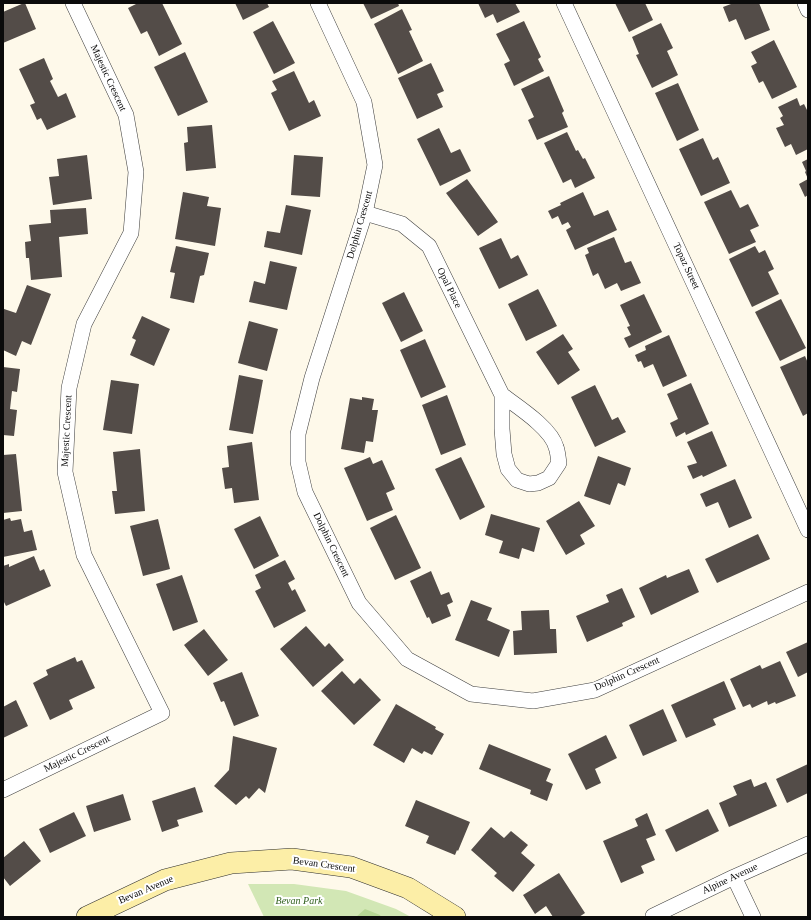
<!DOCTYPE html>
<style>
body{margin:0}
#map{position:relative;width:811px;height:920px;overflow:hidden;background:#fef9ea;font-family:"Times New Roman",serif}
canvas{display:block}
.frame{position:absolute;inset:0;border:4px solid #0b0b0b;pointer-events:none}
</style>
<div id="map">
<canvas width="811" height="920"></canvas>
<div class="frame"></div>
</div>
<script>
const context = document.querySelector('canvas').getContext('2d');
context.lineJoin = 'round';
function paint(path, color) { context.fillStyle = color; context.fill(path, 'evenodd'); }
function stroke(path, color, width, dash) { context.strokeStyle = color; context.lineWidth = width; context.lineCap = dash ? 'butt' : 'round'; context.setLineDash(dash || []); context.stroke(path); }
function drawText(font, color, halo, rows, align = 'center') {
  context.font = font + ' "Times New Roman",serif'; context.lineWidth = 4; context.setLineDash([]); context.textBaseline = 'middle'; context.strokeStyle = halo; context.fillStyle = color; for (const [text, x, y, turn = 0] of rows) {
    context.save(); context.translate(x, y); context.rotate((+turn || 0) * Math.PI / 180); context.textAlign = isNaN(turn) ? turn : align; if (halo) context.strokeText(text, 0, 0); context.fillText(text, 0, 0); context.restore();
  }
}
paint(new Path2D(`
 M248,884H294L346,891L396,909L411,917H264Z`), '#d2e7b5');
paint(new Path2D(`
 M365,909L380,915L381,917H356Z`), '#b7d795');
paint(new Path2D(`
 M24,3H25L36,29L3,43V12Z
 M138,3H162L182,44L159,56L147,31L141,34L128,8Z
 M235,3H267L269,7L243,20Z
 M363,3H398L399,6L371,19Z
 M478,3H515L520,12L497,23L493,14L485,18Z
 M615,3H645L653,20L629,32Z
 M730,3H759L770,30L745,40L736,19L729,22L723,7L731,4Z
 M402,9L412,30L409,31L423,61L398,74L374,24Z
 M273,21L295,63L274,74L253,32Z
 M524,21L541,57L538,59L544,71L514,86L504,64L510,61L496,34Z
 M661,23L673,48L667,51L678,75L652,88L636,55L639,54L632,37Z
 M774,40L797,87L772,99L763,81L759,83L751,66L757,63L751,52Z
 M185,52L208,102L178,116L154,67Z
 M44,58L53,79L50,81L58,97L66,93L76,117L47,130L41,118L37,120L30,105L35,103L19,69Z
 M431,63L444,91L437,94L443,107L417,119L398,78Z
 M294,71L309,103L314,100L321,116L289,131L271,93L277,90L272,81Z
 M549,76L564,111L562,113L568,127L537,140L528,120L534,117L521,89Z
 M678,83L699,130L677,141L655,93Z
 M797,98L800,106L804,104L808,112V149L796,155L791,144L785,147L776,128L784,125L780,118L783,116L778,107Z
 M212,125L216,168L186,171L184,143L188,142L187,127Z
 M439,128L451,153L460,149L471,171L440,186L417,139Z
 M567,132L576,151L578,150L583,159L585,158L595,178L575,188L571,179L563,183L544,143Z
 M703,138L713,160L718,157L730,183L701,196L679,149Z
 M87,155L92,199L53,205L49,177L59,176L57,159Z
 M294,155L323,157L320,197L291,195Z
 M808,159V179L805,172L806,171L802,162Z
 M467,179L498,222L478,236L446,193Z
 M808,179V195L805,197L799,184Z
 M731,190L740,208L748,204L759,226L750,230L756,242L729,254L704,202Z
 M183,192L209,197L207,206L221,208L215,246L175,239Z
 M583,192L594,216L608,210L617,230L575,250L566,230L571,227L568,222L562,225L558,216L552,219L548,211L561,205L560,203Z
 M286,205L311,210L302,255L264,247L267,231L280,233Z
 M86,208L88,234L59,237L62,277L31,280L29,258H26L25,242L31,241L29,225L51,223L50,210Z
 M614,237L625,263L631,261L641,283L621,291L617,283L605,289L598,273L593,276L585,255L589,253L587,248Z
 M501,238L511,259L518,255L528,275L499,289L479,248Z
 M176,246L209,253L204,275L200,276L194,303L170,298L175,273L170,272Z
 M755,246L759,253L765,250L774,269L768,272L779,294L752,307L729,259Z
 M270,261L297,267L287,310L249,302L254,281L265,284Z
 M27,285L51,294L31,345L22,341L16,356L3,350V325L4,323H3V311L4,309L16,313Z
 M538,289L557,326L526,341L508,304Z
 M404,292L423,331L401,342L382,303Z
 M644,294L662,332L629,348L624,338L631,335L627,327L630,326L620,305Z
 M781,299L806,348L780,361L755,312Z
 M142,316L170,329L154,366L130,355L136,340L132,338Z
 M249,321L278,329L267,371L238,363Z
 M563,334L573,349L568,352L580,370L558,385L536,352Z
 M669,335L687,376L663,387L653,364L644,368L641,361L638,362L635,355L646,350L645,346Z
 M425,339L446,387L421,398L400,350Z
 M805,356L808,363V413L803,416L780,367Z
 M3,367L20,369L17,392L12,391L10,409L17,410L14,436L3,435Z
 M239,375L263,380L253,434L229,430Z
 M111,380L139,384L132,434L103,430Z
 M691,383L709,424L686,435L685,432L676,437L670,423L678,419L667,394Z
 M595,385L612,420L618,417L626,432L595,447L571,397Z
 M447,395L466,445L441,455L422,405Z
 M362,397L374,399L372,410H378L373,442L366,441L364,453L341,449L350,398L362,400Z
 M712,431L727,466L703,477L702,475L693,479L687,466L697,463L687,442Z
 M252,442L259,500L234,503L232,488L225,489L222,468L229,467L227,446Z
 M140,449L145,511L115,514L112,491H117L113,452Z
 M16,454L22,511L3,513V455Z
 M598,456L631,468L625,486L618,483L610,505L584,496Z
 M370,457L373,464L382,460L395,489L386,493L393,510L367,521L344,468Z
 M461,457L485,507L460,520L435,469Z
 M735,479L752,518L729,528L718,502L706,507L700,494Z
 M579,501L595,526L580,535L585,544L566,555L546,521Z
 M491,514L540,528L534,552L522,548L519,559L499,553L503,541L485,535Z
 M396,515L421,568L395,580L370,528Z
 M260,516L279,556L254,569L234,529Z
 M10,518L11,521L21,519L24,532L32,530L37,550L3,557V520Z
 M158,519L170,569L143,576L130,526Z
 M758,534L770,559L717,583L705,559Z
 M34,556L40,571L44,569L51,586L6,606L3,600V566L9,564V567Z
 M285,560L295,579L288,583L292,591L295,589L306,611L274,628L255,591L261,588L255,575Z
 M689,569L699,592L651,615L639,588L666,575L667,578Z
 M431,571L441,595L449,592L453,602L447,605L451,616L432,624L429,617L427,618L410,581Z
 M182,575L198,622L173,631L156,584Z
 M622,588L635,617L622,623L623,626L587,642L576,616L609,602L606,595Z
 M471,600L492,608L487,620L510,630L499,657L455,640Z
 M549,610L550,629H556L557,653L514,655L513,631L522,630L521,611Z
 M306,626L325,647L329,643L344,660L313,687L280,649Z
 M204,629L228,660L208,676L184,645Z
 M808,642V672L798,677L786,652Z
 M75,657L77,662L82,660L95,688L69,700L73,709L50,720L33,683L48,675L46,670Z
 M780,661L796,696L776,704L775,702L768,705L767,701L752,708L750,704L743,707L730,679L760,665L762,669Z
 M342,671L354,684L360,678L381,700L354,725L321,691Z
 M242,672L259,716L234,726L224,701L221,702L213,683Z
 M724,681L736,709L713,719L716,725L686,738L671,705Z
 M16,700L28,726L3,738V707Z
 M396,704L436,727L435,729L444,734L432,755L424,751L422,754L412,748L404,763L373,745Z
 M663,709L677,741L643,756L629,725Z
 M606,735L617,758L595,769L601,783L586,790L568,754Z
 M233,736L277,748L265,793L259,788L249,799L246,796L236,805L214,786L229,770Z
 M489,744L551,769L546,781L553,784L547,801L530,794L531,790L479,769Z
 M808,764V793L787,803L776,779Z
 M751,779L754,787L766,782L777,806L729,827L719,803L737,795L733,786Z
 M195,787L203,812L177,820L179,826L162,832L152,801Z
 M123,794L131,820L94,832L86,806Z
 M416,800L470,822L458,851L457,850L455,855L426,843L429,836L405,826Z
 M708,809L719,831L676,852L665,830Z
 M74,812L86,836L50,853L39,829Z
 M647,813L656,835L646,839L655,860L641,866L644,873L621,883L603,841L638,826L635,819Z
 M491,827L504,838L511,831L528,845L521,853L535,865L513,892L494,876L497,873L471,850Z
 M24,841L41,861L10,886L3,877V858Z
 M559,873L585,913L579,917H553L546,906L535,914L523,895Z`), '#534c48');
const street = new Path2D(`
 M318,3L364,102L375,165L365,213L312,378L298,434V462L305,492L359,603L407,659L471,694L533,701L595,690L808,592
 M564,3L808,530
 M805,3L808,10
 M365,213L402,224L429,246L502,395V429L504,454L508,469L517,480L529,484L538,483L549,478L559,463C558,458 558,452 556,447C551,428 518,407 502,395
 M3,790L162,713L84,555L65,472L69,388L84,324L131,233L136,172L126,115L73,3
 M734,877L753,917
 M653,916L734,877L808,844`);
const secondary = new Path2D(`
 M87,917L165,880L231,863L292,859L351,867L408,888L455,917`);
stroke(street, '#3e3e3e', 16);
stroke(secondary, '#2d2d2d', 22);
stroke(street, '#fff', 15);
stroke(secondary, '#fceea7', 21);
drawText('10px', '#0b0b0b', '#fff', [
 ["Majestic Crescent",108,78,65],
 ["Dolphin Crescent",360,225,-74],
 ["Topaz Street",686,266,65],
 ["Opal Place",449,288,64],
 ["Majestic Crescent",67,431,-87],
 ["Dolphin Crescent",331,545,64],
 ["Dolphin Crescent",627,674,-24],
 ["Majestic Crescent",77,754,-26],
 ["Bevan Crescent",324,865,8],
 ["Alpine Avenue",730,879,-25],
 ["Bevan Avenue",146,890,-23]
]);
drawText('italic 10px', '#30601e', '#fff', [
 ["Bevan Park",299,901]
]);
</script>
